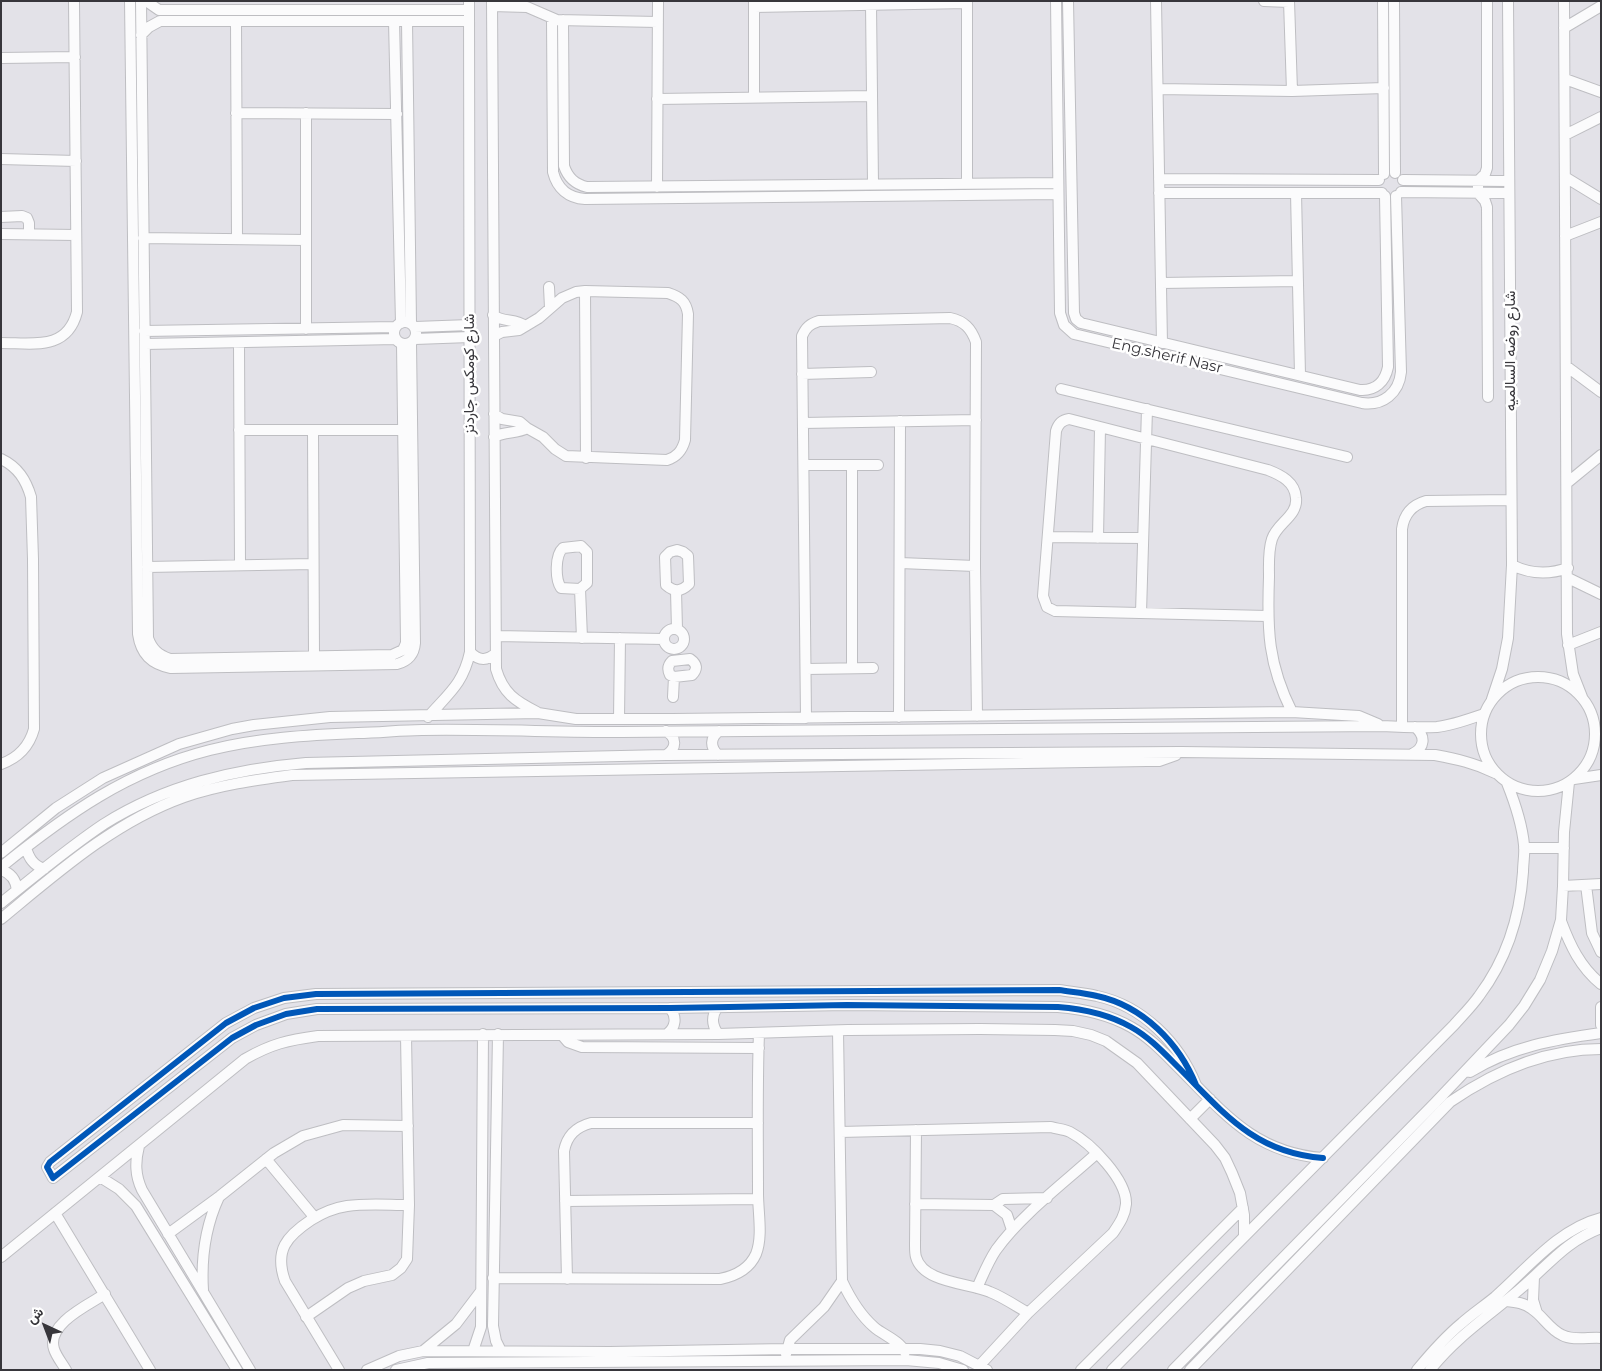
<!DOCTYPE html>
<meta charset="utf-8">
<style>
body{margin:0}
#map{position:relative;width:1602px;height:1371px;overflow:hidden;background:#e3e2e8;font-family:Montserrat,Vazirmatn,sans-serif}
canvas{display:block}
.frame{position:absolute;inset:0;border:2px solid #37363b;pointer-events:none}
.north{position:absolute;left:20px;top:1301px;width:50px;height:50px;-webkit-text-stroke:4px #fff;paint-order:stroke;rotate:317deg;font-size:14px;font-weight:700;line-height:20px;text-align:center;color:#37363b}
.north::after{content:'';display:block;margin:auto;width:18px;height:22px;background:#37363b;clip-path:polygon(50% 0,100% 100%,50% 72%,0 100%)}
</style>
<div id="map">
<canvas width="1602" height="1371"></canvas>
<div class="frame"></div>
<div class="north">ش</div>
</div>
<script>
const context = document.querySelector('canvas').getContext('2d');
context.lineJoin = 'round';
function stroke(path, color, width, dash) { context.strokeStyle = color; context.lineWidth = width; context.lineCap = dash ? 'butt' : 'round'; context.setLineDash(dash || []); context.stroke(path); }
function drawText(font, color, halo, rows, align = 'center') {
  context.font = font + ' Montserrat,Vazirmatn,sans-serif'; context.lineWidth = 5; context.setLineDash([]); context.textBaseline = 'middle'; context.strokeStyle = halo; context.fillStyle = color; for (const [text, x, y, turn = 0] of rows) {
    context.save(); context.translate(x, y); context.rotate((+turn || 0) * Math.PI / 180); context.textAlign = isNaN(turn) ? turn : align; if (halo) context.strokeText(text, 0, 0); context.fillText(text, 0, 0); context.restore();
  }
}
const minor = new Path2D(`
 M130,1L138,634C141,654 151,664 171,668L397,664C408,661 414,655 415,643L411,343
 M141,1L148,638C152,649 158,655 170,659L392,655L403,650L406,643L402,344
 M146,1L159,10H469
 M492,1L496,669C503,693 515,701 537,712
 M754,1V97
 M967,1V184
 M1056,1L1060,313L1064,325L1074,334L1362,403C1383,406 1399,393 1401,372L1396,196
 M1068,1L1074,313L1076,319L1081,323L1360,390C1375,391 1385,382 1388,367L1385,196
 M1156,1L1162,343
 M1264,1L1289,2
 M1289,1L1292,91
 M1383,1L1384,174
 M1394,1L1395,173
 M1487,1V168L1485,174L1478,181V193L1485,201L1487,207L1488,397
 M1564,1L1567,634L1573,674L1582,697
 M871,5L873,184
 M492,6L527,7L557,20L658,22
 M754,7L967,3
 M552,19L553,172C557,188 568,198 585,199L1058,194
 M563,20L564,166C568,178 575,184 587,187L1058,183
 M236,21L237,239
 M394,21L401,323
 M407,21L411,323
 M1564,28L1601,6
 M141,35L149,27L160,21H469
 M1,58L75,57
 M1565,79L1601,92
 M1158,89L1292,91L1384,88
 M657,99L872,96
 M236,113L397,114
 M306,113V329
 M1565,135L1601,117
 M1,159L76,161
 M1565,177L1601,199
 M1159,179L1379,180
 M1403,180L1509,181
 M657,187L658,1
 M1401,192L1509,193
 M1159,193H1382
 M1296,193L1300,375
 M1,217L22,216L27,218L29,223V234
 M1,234L76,235
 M1565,236L1601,222
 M143,238L306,240
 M1161,283L1298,281
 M549,287L550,308
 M585,291L586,458
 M493,315C504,323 515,318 525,326
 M394 333a11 11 0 1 1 22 0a11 11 0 1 1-22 0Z
 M415,327L470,325
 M144,331L396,327
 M494,336L502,332L519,330L539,318L562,298L576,292L585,291L668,293C680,297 686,301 688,314L685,440C682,451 677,457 667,460L566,456L555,449L543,437L527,428L520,422L502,419L494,414
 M415,339L470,337
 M1,343C33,343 67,351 77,312L74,1
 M239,343L240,565
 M145,344L396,339
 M1566,366L1601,392
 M802,374L871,372
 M1061,389L1347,457
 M803,423L976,420
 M239,430H403
 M313,430L314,656
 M494,437C505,431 517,434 527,428
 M1,459C18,467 26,480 31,497L33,559L34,729C29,747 18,758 1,764
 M804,465H878
 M1567,483L1601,455
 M1048,537L1143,538
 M1098,538L1100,428
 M581,546L587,552V583L580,589L561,588C555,579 555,555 563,548Z
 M677,550L683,552L688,556L689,584C681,592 674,592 666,585L665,557L670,552Z
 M900,563L975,566
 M1512,565C1530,574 1548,575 1568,568
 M147,567L313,564
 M1568,578L1601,594
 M580,589L582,638
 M676,591L677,629
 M1141,613L1147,409
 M1267,616L1055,611L1047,607L1043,596L1056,431C1058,424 1062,420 1069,419L1268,470C1281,475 1295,482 1296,498C1298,516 1277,523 1272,539C1268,551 1269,565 1269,577C1267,630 1268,664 1292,712
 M664 639a10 10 0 1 1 20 0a10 10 0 1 1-20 0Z
 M496,636L664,639
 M1568,645L1601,632
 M470,652C478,660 486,662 496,653
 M690,659C697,664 698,669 692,675L674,677L670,675C667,669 668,665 672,661Z
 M852,668V465
 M806,669L873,668
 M1481 734a57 57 0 1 1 114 0a57 57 0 1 1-114 0Z
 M673,697L674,677
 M1492,699L1502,669L1508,638L1512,565L1508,1
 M428,717C449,693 463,684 470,652L469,1
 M899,717L900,421
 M806,718L802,336C806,327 810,324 819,321L950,318C964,321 971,328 976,342L975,566L977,716
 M619,719L620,638
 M1402,727V529C1404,514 1412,505 1426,501L1511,500
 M666,731C677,738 677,748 666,755
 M1412,754C1425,748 1426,736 1415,727
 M718,755C710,747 710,738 719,731
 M1574,779L1601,775
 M26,848C29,858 33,865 44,869
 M1524,848H1564
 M1,853L56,808L103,778L179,744L232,729L254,725L330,717L538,713L576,719H673L1292,712L1359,716L1378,724
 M1,867C67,814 127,771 210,750C258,738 308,735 358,733C379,733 400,730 422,730C488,729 554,732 621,732C874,730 1128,728 1381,726C1400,727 1419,728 1437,727C1453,725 1469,719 1484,714
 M1,870C11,873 16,880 17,890
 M1586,885L1592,933L1601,952
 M1563,886L1601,884
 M1,903C35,876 68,848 104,824C166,785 235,769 306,763L666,755L1181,752L1435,755C1456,759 1475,763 1495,773
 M1,919C58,872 114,822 184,797C219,785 255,780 292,775L1147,761H1159L1176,755
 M1561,921C1570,945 1580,967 1601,984
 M1601,1007V1025
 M717,1008C711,1017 712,1025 718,1034
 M838,1031L842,1281C850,1298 859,1314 874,1327C883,1335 899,1340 905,1352
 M498,1034L493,1326L496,1341L501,1351
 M667,1034C676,1027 677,1017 670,1008
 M562,1035L568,1042L582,1047L759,1048
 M1470,1072C1510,1047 1556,1039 1601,1033
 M1196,1085C1179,1043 1143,1006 1097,996C1085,993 1072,992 1059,990L316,994L284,998L254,1008L226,1023L50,1162L47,1167L53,1178L232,1038L256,1025L286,1014L317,1009L670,1008L847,1005L1058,1007C1084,1009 1108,1014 1131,1027C1149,1037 1163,1052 1178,1067C1223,1112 1254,1153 1323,1158
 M1190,1119L1210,1099
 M916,1130L915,1245C915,1249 915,1254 916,1257C923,1283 969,1283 990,1292C1003,1297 1016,1306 1028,1313
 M840,1132L1051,1127C1057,1129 1064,1129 1070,1132C1091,1143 1127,1180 1126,1204C1125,1216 1119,1224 1113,1233L1028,1313L980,1365
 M139,1146C135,1162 135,1175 142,1190L250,1370
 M266,1159L315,1218
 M100,1177L119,1189L136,1206L237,1370
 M565,1201L758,1199
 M915,1204L994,1205L1007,1215L1012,1230
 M994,1205L1003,1199L1047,1198
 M55,1213L150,1370
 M168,1234L220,1196L274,1153L303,1136L343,1125L408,1126
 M1,1257L245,1059C271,1044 288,1040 318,1036L718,1034L848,1030L980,1029L1055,1030L1073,1031L1091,1035L1106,1041L1137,1063L1215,1145L1225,1158L1232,1173L1240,1193L1244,1215V1237
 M1534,1277L1533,1300L1537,1313
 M493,1278L720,1279C735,1276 749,1270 756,1254C763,1236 758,1213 758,1193C758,1140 757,1086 759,1033
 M567,1279L564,1151C567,1135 576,1127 591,1123H758
 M977,1288C983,1275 988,1262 996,1250C1020,1216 1065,1182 1096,1154
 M203,1290C201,1257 205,1227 219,1197
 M1506,1301C1516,1302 1525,1303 1532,1309C1543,1316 1549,1329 1562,1335C1573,1341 1589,1337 1601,1338
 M306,1317L348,1288L364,1281L392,1275L401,1268L407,1259L409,1205L406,1036
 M423,1351L456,1324L481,1291
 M473,1351L481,1327L483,1034
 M786,1354L790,1340L824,1307L842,1281
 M66,1370C62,1363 56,1356 54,1349C46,1324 88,1305 105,1294
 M339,1370L285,1281C274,1250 287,1236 311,1220C322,1213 334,1208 347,1206C367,1203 388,1205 409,1205
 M367,1370L399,1356L423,1351L610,1352L786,1349H920L940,1351L960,1356L987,1370
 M396,1370L428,1363L906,1360L939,1363L963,1370
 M1081,1370L1243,1208
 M1112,1370L1454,1025C1462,1016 1472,1006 1479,996C1506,960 1520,916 1523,872C1523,863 1525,854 1524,845C1522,823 1515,803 1507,783
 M1173,1370L1435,1103L1509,1025L1524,1006L1540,980L1552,951L1561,920L1563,886L1564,832L1569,782
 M1190,1370L1450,1102C1495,1071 1545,1049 1601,1049
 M1417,1370C1431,1353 1445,1337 1462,1323C1472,1314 1484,1306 1495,1297C1527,1269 1558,1229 1601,1218
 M1430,1370C1455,1338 1488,1316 1519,1290C1548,1266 1564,1242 1601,1228`);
stroke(minor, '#bebec2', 12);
stroke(minor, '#fbfbfc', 10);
stroke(new Path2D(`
 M1196,1085C1179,1043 1143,1006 1097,996C1085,993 1072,992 1059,990L316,994L284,998L254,1008L226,1023L50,1162L47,1167L53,1178L232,1038L256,1025L286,1014L317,1009L670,1008L847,1005L1058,1007C1084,1009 1108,1014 1131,1027C1149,1037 1163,1052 1178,1067C1223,1112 1254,1153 1323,1158`), '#0057b8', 6);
drawText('15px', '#37363b', '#fff', [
 ["شارع روضه السالميه",1511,351,-90],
 ["Eng.sherif Nasr",1167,356,13],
 ["شارع كومكس جاردنز",470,374,-90]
]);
</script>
